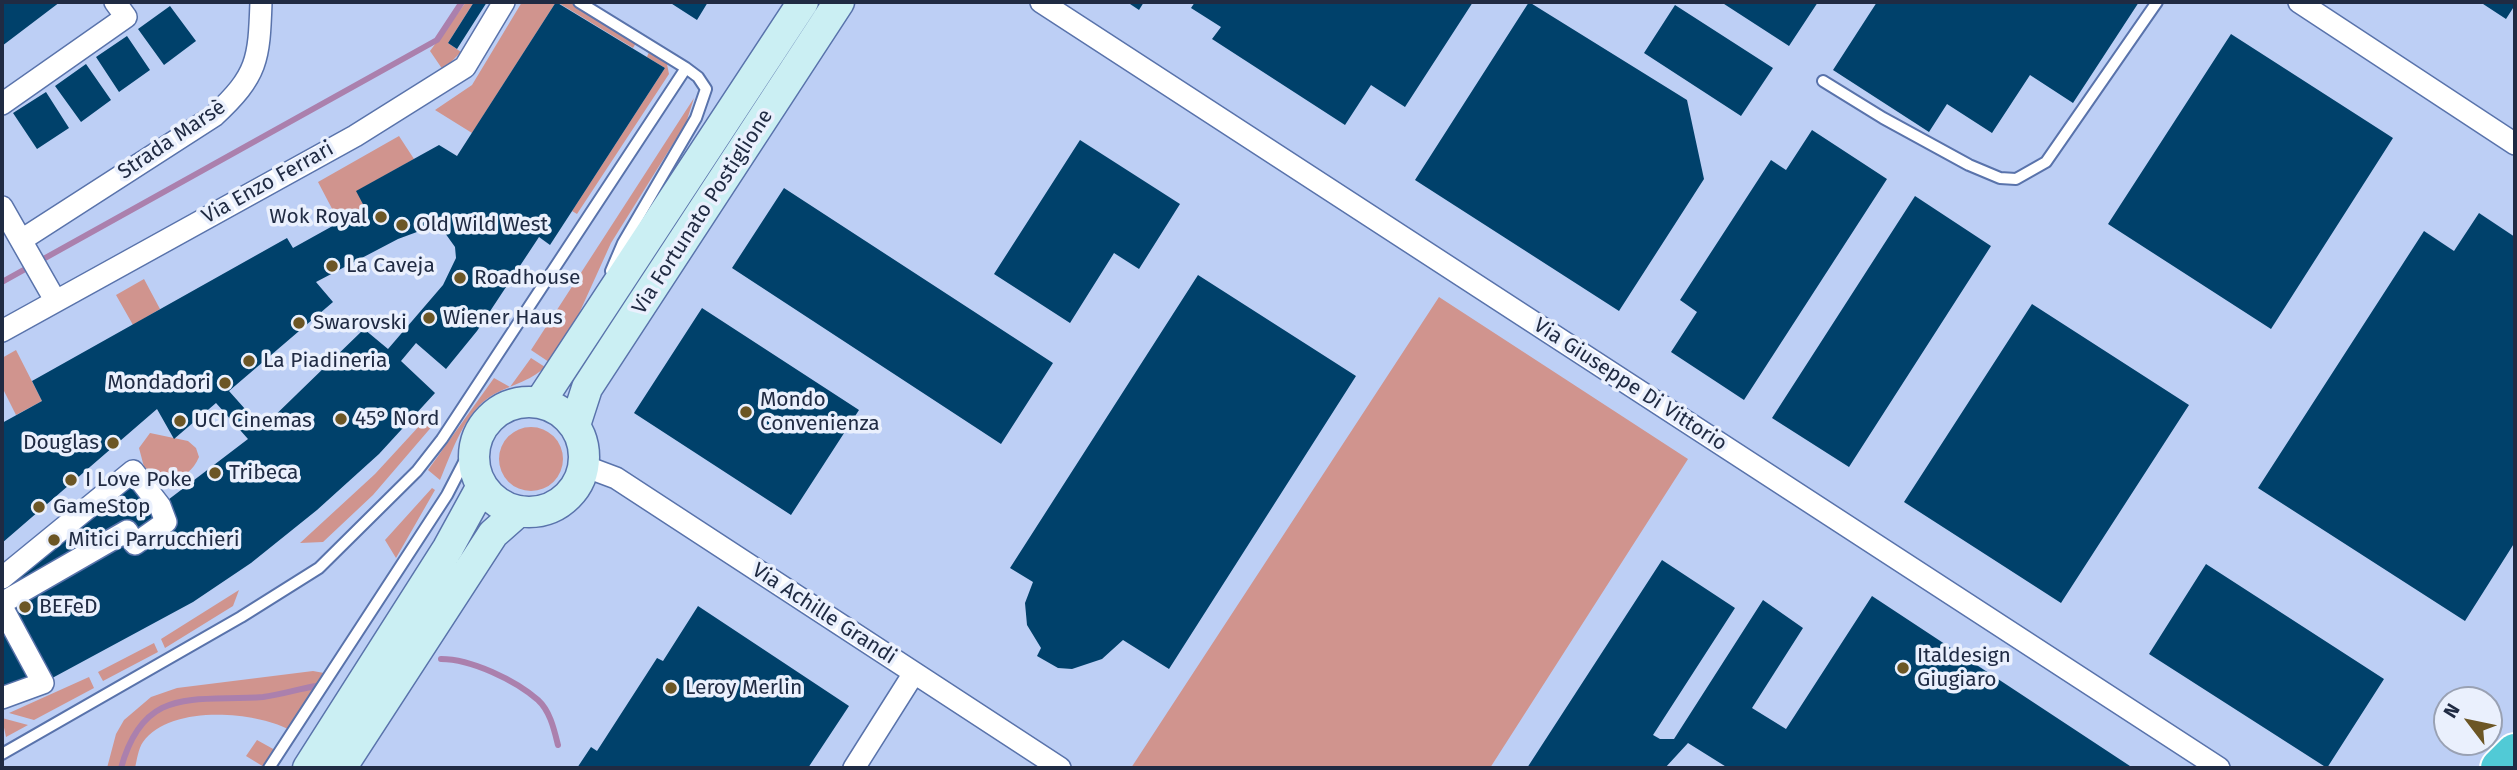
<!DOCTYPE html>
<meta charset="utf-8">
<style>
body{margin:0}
#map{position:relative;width:2517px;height:770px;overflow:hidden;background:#bdcff5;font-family:"Fira Sans",sans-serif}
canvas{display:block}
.frame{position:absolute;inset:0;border:4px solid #202b43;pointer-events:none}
.north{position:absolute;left:2433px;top:686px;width:70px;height:70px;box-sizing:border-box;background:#eaf0fd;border:2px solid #99a1b3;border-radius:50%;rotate:302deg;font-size:19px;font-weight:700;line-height:28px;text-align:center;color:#202b43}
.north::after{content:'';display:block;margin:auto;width:24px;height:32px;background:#6c5625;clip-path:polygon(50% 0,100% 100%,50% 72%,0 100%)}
</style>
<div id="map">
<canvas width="2517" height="770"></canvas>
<div class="frame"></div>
<div class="north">N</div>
</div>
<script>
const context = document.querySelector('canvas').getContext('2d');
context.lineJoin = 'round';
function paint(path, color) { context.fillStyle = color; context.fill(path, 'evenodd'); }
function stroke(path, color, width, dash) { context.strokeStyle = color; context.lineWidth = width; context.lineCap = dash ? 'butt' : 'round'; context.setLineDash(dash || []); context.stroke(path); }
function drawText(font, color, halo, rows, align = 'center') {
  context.font = font + ' "Fira Sans",sans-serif'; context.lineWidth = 7; context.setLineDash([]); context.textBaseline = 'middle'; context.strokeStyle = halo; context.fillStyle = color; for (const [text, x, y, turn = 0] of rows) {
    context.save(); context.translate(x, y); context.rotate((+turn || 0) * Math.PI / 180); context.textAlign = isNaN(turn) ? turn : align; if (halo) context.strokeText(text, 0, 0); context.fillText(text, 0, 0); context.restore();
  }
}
paint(new Path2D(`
 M466,2H474L448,43L461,52L443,70L430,51Z
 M522,2H556L472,133L435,110L472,85Z
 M557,2H570L636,43L633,48Z
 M649,52L667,64L669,74L577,214L572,211L665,68L647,57Z
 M694,98L686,123L611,243L577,318L549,362L531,350Z
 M399,136L414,159L357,191L365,208L339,222L318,182Z
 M144,279L160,309L133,325L116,295Z
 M1439,297L1688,459L1490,768H1131Z
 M16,350L42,401L16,415L2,387V358Z
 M531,358L545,367C530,382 509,385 491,396C464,413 452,452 440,480L428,470L494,378L510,387Z
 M433,411L434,424L373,495L323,542L300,543L375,474Z
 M499 459a32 32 0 1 1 64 0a32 32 0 1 1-64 0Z
 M150,433L188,441L196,448L199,457C188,483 165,481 144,467L139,448Z
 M432,488L435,490L396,558L385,540Z
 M239,590L233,606L165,648L161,639Z
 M154,643L158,652L103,681L98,672Z
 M313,671L324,673L288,729C252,711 169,705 143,742C138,749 137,760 135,768H107L116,734L124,720L151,697L177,688Z
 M89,677L94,688L34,720L9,713Z
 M2,718L28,725L6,737Z
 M257,740L275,750L264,767L246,756Z`), '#d0948e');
stroke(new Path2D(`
 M2,282L437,40L462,2
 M441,659C471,659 515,680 538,700C550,711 554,729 558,745
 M121,768C144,685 193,702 263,697C280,695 298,689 316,686`), '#ab80ad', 6);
paint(new Path2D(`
 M2,2H60L2,46Z
 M474,2H487L457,49L448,43Z
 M556,2L665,68L550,245L539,237L477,331L446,369L416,343L401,361L435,393L379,454L317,510L251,563L193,602L43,683L2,698V578L133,471L160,506L248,439L216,403L174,439L157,409L2,543V423L42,401L32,381L287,238L293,248L365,208L356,191L439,145L457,156ZM425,229L445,233L455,247L456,258L443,285L388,349L364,329L262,428L229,391L333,302L316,282L398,239Z
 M669,2H708L697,20Z
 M1127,2H1144L1139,10Z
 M1195,2H1473L1405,107L1371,85L1345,125L1212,39L1221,27L1191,8Z
 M1529,2L1687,100L1704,179L1619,311L1415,180Z
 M1721,2H1818L1789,46Z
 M1877,2H2139L2073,103L2030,75L1992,133L1947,104L1929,132L1833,70Z
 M2480,2H2515V5L2506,19Z
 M1675,5L1773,68L1741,116L1644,53Z
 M170,6L196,41L164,65L138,29Z
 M2231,34L2393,138L2271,329L2108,224Z
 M127,36L150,70L119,92L96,57Z
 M86,64L111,100L81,122L55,86Z
 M46,92L69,128L37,149L13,113Z
 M1812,130L1887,179L1744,400L1671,352L1697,312L1680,300L1771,160L1786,170Z
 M1080,140L1180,204L1139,269L1114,253L1070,323L994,274Z
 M784,188L1053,363L1001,444L732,268Z
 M1915,196L1991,246L1849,467L1772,418Z
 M2479,213L2515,237V542L2465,621L2258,488L2424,231L2454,251Z
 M1198,275L1356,376L1169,669L1123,640L1102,659L1072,669L1058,668L1037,656L1041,648L1027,625L1025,603L1033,582L1010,568Z
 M2032,304L2189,405L2061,603L1904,502Z
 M702,308L859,410L791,515L634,413Z
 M1662,560L1735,608L1653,735L1660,739H1674L1763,600L1803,628L1752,708L1786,729L1872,596L2133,768H1728L1688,743L1665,768H1527Z
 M2206,564L2384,679L2327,768L2149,654Z
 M698,606L849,706L808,768H577L591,747L597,751L657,658L663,661Z`), '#00416b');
const lane = new Path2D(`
 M579,2L686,68L698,77L706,89L696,118L623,243L611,271
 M1823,81L1883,118L1969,165L2000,178L2016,179L2046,162L2157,2
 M2,754L241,617L319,568L417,471L442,439L686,68
 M269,768L447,495L478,435`);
const street = new Path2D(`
 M1041,2L2219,768
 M2299,2L2515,144
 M2,104L126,17L115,2
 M2,207L55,300
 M23,239L214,116C258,75 259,60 261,2
 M2,331L355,136L465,67L504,2
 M584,466L616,478L1060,768
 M2,578L133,471L160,506L166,522L135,544L127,531L2,603
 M2,607L43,683L2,698
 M854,768L914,673`);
const secondary = new Path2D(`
 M474 457a55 55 0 1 1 110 0a55 55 0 1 1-110 0Z
 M540,402L803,2
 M575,425L587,388L839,2
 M308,768L448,548L482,486
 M341,768L493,534L519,511`);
const highway = new Path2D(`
 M2500,768L2515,753`);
stroke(lane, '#5973ab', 14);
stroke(street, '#5973ab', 24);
stroke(secondary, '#5973ab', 33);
stroke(highway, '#fff', 42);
stroke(lane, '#fff', 10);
stroke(street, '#fff', 21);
stroke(secondary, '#cbeff3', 30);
stroke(highway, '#51cad6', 38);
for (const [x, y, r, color] of [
 [381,217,7,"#6c5625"],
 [402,225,7,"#6c5625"],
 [332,266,7,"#6c5625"],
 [460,278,7,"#6c5625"],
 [429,318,7,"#6c5625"],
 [299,323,7,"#6c5625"],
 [249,361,7,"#6c5625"],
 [225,383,7,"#6c5625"],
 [746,412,7,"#6c5625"],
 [341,419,7,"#6c5625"],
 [180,421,7,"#6c5625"],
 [113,443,7,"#6c5625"],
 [215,473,7,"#6c5625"],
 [71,480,7,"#6c5625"],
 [39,507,7,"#6c5625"],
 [54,540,7,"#6c5625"],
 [25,607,7,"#6c5625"],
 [1903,668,7,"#6c5625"],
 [671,688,7,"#6c5625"]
]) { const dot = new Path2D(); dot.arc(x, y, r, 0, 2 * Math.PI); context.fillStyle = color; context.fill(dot); stroke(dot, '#eaf0fd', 2.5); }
drawText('21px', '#202b43', '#eaf0fd', [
 ["Strada Marsè",172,140,-34],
 ["Via Enzo Ferrari",268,183,-29],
 ["Via Fortunato Postiglione",703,212,-57],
 ["Via Giuseppe Di Vittorio",1630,385,33],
 ["Via Achille Grandi",824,614,33]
]);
drawText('21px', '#202b43', '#eaf0fd', [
 ["Wok Royal",367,217,"right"],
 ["Old Wild West",416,225],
 ["La Caveja",346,266],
 ["Roadhouse",474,278],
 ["Wiener Haus",443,318],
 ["Swarovski",313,323],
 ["La Piadineria",263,361],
 ["Mondadori",211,383,"right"],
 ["Mondo",760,400],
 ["Convenienza",760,424],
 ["45° Nord",355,419],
 ["UCI Cinemas",194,421],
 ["Douglas",99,443,"right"],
 ["Tribeca",229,473],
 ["I Love Poke",85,480],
 ["GameStop",53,507],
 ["Mitici Parrucchieri",68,540],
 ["BEFeD",39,607],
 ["Italdesign",1917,656],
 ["Giugiaro",1917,680],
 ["Leroy Merlin",685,688]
], 'left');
</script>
